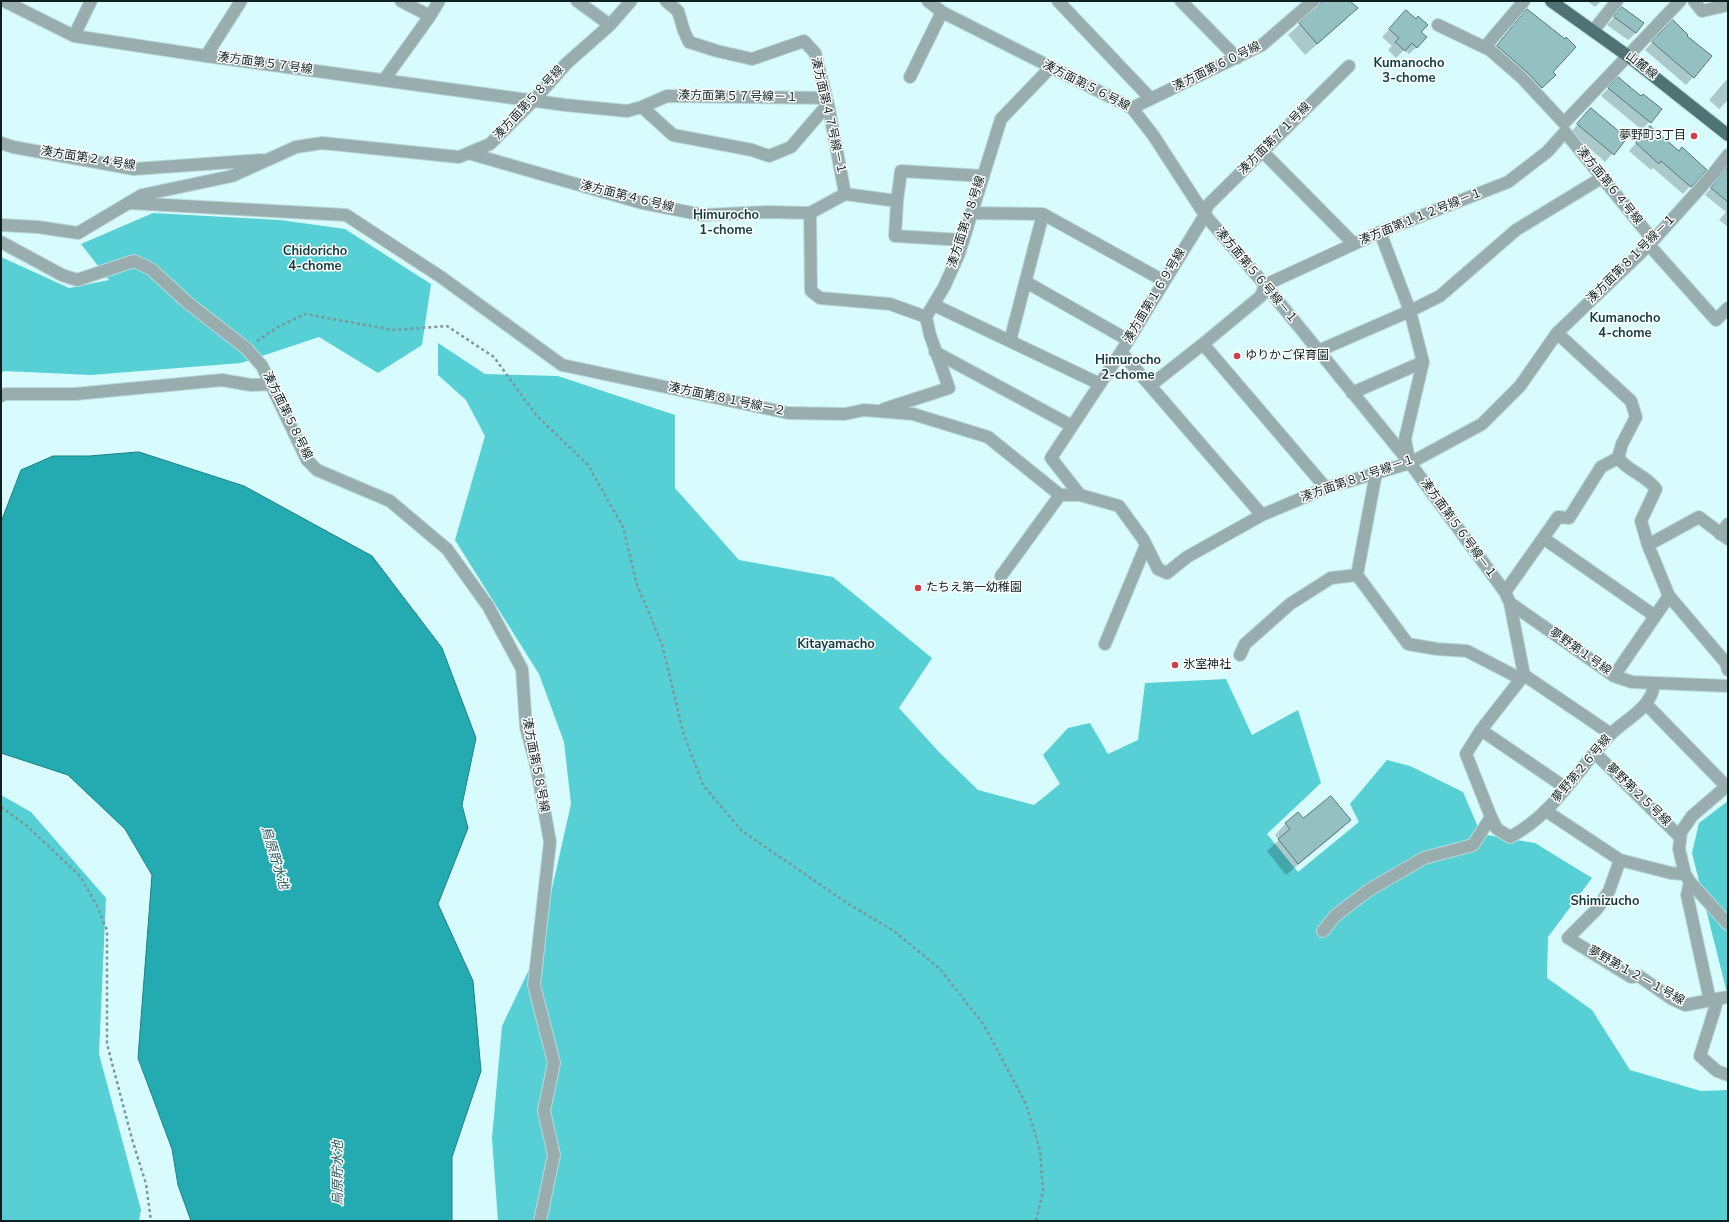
<!DOCTYPE html>
<meta charset="utf-8">
<style>
body{margin:0}
#map{position:relative;width:1729px;height:1222px;overflow:hidden;background:#d8fcfd;font-family:"Nunito Sans",sans-serif}
canvas{display:block}
.frame{position:absolute;inset:0;border:2px solid #0e2020;pointer-events:none}
</style>
<div id="map">
<canvas width="1729" height="1222"></canvas>
<div class="frame"></div>
</div>
<script>
const context = document.querySelector('canvas').getContext('2d');
context.lineJoin = 'round';
function paint(path, color) { context.fillStyle = color; context.fill(path, 'evenodd'); }
function stroke(path, color, width, dash) { context.strokeStyle = color; context.lineWidth = width; context.lineCap = dash ? 'butt' : 'round'; context.setLineDash(dash || []); context.stroke(path); }
function drawText(font, color, halo, rows, align = 'center') {
  context.font = font + ' "Nunito Sans","Noto Sans JP",sans-serif'; context.lineWidth = 3; context.setLineDash([]); context.textBaseline = 'middle'; context.strokeStyle = halo; context.fillStyle = color; for (const [text, x, y, turn = 0] of rows) {
    context.save(); context.translate(x, y); context.rotate((+turn || 0) * Math.PI / 180); context.textAlign = isNaN(turn) ? turn : align; if (halo) context.strokeText(text, 0, 0); context.fillText(text, 0, 0); context.restore();
  }
}
paint(new Path2D(`
 M153,213L280,220L345,229L431,284L422,345L378,373L319,337L241,363L91,375L4,371L1,373V257L69,288L109,280L81,244Z
 M438,343L485,374L558,376L675,415V488L739,560L833,577L932,658L899,708L939,752L978,790L1034,805L1060,784L1043,755L1068,728L1090,723L1108,754L1138,740L1145,683L1226,679L1252,735L1298,710L1321,783L1267,834L1298,872L1359,822L1350,804L1387,760L1410,766L1463,792L1481,834L1535,843L1592,878L1548,937L1547,978L1592,1010L1630,1070L1701,1091L1728,1090V1221H498L492,1138L502,1026L538,951L571,804L564,742L539,674L455,540L485,436L466,400L438,375Z
 M1,795L31,812L106,898L99,1054L141,1210L139,1221H1Z
 M1728,801V997L1692,853L1699,823Z`), '#56d0d5');
const water = new Path2D(`
 M139,452L244,486L372,556L442,648L476,738L462,805L468,828L438,904L473,981L481,1071L452,1157V1221H191L178,1185L172,1149L138,1058L152,875L125,829L68,775L1,753V522L21,470L53,456H89Z`);
paint(water, '#24abb1');
stroke(water, '#1d8186', 1);
paint(new Path2D(`
 M1325,1H1353L1351,3L1345,20L1305,55L1288,35Z
 M1587,1H1601L1595,7Z
 M1622,8L1636,33L1628,40L1607,25Z
 M1527,10L1552,72L1555,75L1535,94L1491,53Z
 M1399,19L1417,47L1409,54L1404,50L1396,58L1388,50L1392,46L1382,37Z
 M1673,21L1686,36L1693,77L1686,85L1645,50Z
 M1618,78L1641,97L1660,109L1642,130L1601,96Z
 M1728,78V100L1719,109L1709,100Z
 M1584,117L1626,138L1605,162L1571,132Z
 M1643,135L1679,152L1705,170L1683,194L1653,168L1651,170L1629,151Z
 M1728,168V227L1719,220L1726,212L1705,195Z
 M1350,820L1338,832L1286,875L1267,851L1279,840L1275,835L1286,823Z`), '#0003');
const building = new Path2D(`
 M1323,1H1350L1358,8L1317,44L1299,23Z
 M1622,7L1644,23L1636,33L1614,17Z
 M1527,9L1565,39L1566,37L1576,47L1553,72L1556,75L1542,88L1527,72L1497,46Z
 M1406,10L1416,19L1418,16L1428,25L1421,32L1427,37L1417,48L1412,43L1405,51L1395,42L1399,38L1389,29Z
 M1673,20L1688,35L1687,36L1712,56L1694,78L1652,42Z
 M1618,77L1641,96L1643,94L1662,109L1651,123L1608,88Z
 M1591,108L1627,138L1614,155L1577,124Z
 M1650,126L1679,151L1682,147L1707,170L1691,187L1661,161L1659,164L1636,143Z
 M1728,167V202L1711,188Z
 M1331,796L1351,820L1298,864L1278,839L1290,829L1285,823L1298,812L1303,818Z`);
paint(building, '#94c0c2');
stroke(building, '#507a7c', 1);
const minor = new Path2D(`
 M4,1L74,36L206,56L565,105L627,111L642,107L667,96L826,98
 M401,1L430,16
 M577,1L610,25
 M666,1L678,11L684,31L689,42L717,51L752,59L804,41L815,53L828,104L845,194
 M928,1L942,12L1132,108L1153,135L1205,215L1265,285L1410,463L1505,592L1510,603L1524,675L1481,730L1466,754L1491,817L1497,829L1510,837C1553,815 1578,769 1610,735C1621,723 1638,715 1647,702C1651,696 1654,691 1653,683
 M1058,1L1151,99
 M1181,1L1237,58
 M1694,1L1702,11L1728,5
 M1438,25L1490,50L1522,78L1564,123
 M1593,31L1617,1
 M74,36L91,1
 M1485,47L1524,1
 M206,56L241,1
 M910,77L942,12
 M384,80L430,16L439,1
 M642,107L673,135L752,150L769,156L791,147L828,104
 M1132,108L1262,45L1313,1
 M1564,123L1680,1
 M1565,132L1653,240
 M1,143L13,147L134,169L262,160
 M1262,151L1354,244
 M468,153L642,203L703,215L767,212L810,213L845,194L897,201L895,236L963,240
 M897,201L901,171L983,176
 M129,203L346,215L441,277L562,365L788,413L845,414L864,410L913,414L988,437L1060,495H1080L1119,506L1143,539L1158,569L1167,573L1187,557L1262,515L1326,488L1410,463L1482,424L1520,386L1557,333L1649,245L1713,174L1728,155
 M810,213L811,291L820,298L890,304L926,317
 M971,213L1043,214L1164,281
 M1,225L38,227L78,233L142,195L232,176L296,147L322,143L459,157L490,144L534,100L567,63L610,25L631,1
 M1380,232L1410,311L1423,362L1405,439L1409,460
 M1,242L62,275L77,280L134,261L151,269L188,303L246,348L262,366L307,460L317,470L390,501L447,549L488,606L522,669L526,727L537,769L550,842L534,985L554,1063L544,1111L554,1155L540,1221
 M1649,245L1716,320L1728,308
 M1026,282L1128,340
 M934,305L1100,384
 M1557,333L1631,401L1636,417L1622,444L1618,458
 M1010,341L1043,214
 M1203,344L1326,488
 M1318,351L1410,311L1440,296L1516,230L1603,177
 M935,352L1072,426
 M1121,352L1262,515
 M1151,385L1203,344L1261,296L1265,285L1380,232L1508,182L1547,152L1565,132
 M1352,393L1423,362
 M1,396L5,394H75L222,380L251,385L272,384
 M884,409L949,388L930,335L926,317L944,287L959,254L1001,119L1051,67
 M1618,458C1629,472 1646,475 1656,489L1641,521L1648,545L1669,596L1726,663L1728,670
 M1080,495L1051,458L1121,352L1205,215L1207,206L1349,66
 M1720,534L1728,524
 M1543,538L1655,616
 M1648,545L1699,517L1728,539
 M1357,575L1408,644L1437,649L1467,651L1521,679
 M1357,575L1376,473
 M1001,576L1060,495
 M1505,592L1558,517L1569,518L1601,467L1618,458
 M1510,603L1614,676L1632,682L1728,686
 M1105,644L1146,545
 M1240,655L1245,644L1290,604L1331,578L1357,575
 M1524,675L1611,734
 M1614,676L1669,596
 M1646,704L1726,786
 M1481,730L1566,788
 M1595,753L1680,837
 M1728,785L1692,816L1681,832L1679,849L1685,874L1690,882L1728,924
 M1546,811L1620,860L1671,873L1685,874
 M1620,860L1609,891L1597,909L1568,938L1631,977L1639,976L1672,999L1685,1005L1728,997
 M1690,882L1687,895L1709,996L1716,1005L1700,1056L1717,1071L1728,1075
 M1323,931L1335,916L1369,890L1424,858L1473,845L1491,817`);
const major = new Path2D(`
 M1551,1L1628,56L1728,135`);
stroke(minor, '#b8d9da', 14);
stroke(major, '#b8d9da', 14);
stroke(new Path2D(`
 M257,341L276,328L305,314L393,330L447,326L494,357L536,415L588,465L623,527L637,585L662,644L683,732L703,785L742,831L850,905L894,931L940,969L984,1025L1026,1104L1040,1150L1043,1191L1036,1221
 M1,807L27,826L80,876L97,906L107,930V1044L132,1139L146,1184L151,1221`), '#7b9797', 2.5, [3, 3]);
stroke(minor, '#9aadae', 12);
stroke(major, '#4f7274', 12);
for (const [x, y, r, color] of [
 [1694,136,4,"#ce3e4d"],
 [1237,356,4,"#ce3e4d"],
 [918,588,4,"#ce3e4d"],
 [1175,665,4,"#ce3e4d"]
]) { const dot = new Path2D(); dot.arc(x, y, r, 0, 2 * Math.PI); context.fillStyle = color; context.fill(dot); stroke(dot, '#fff', 1.5); }
drawText('12px', '#0e2020', '#fff', [
 ["湊方面第５７号線",265,64,8],
 ["山麓線",1641,66,38],
 ["湊方面第６０号線",1217,67,-26],
 ["湊方面第５６号線",1086,86,27],
 ["湊方面第５７号線－１",738,97,1],
 ["湊方面第５８号線",529,103,-47],
 ["湊方面第４７号線－１",828,116,77],
 ["湊方面第７１号線",1275,139,-45],
 ["湊方面第２４号線",88,159,9],
 ["湊方面第６４号線",1609,186,51],
 ["湊方面第４６号線",627,197,14],
 ["湊方面第１１２号線－１",1421,217,-22],
 ["湊方面第４８号線",967,222,-72],
 ["湊方面第８１号線－１",1632,259,-45],
 ["湊方面第５６号線－１",1256,276,50],
 ["湊方面第１６９号線",1155,296,-59],
 ["湊方面第８１号線－２",727,400,12],
 ["湊方面第５８号線",287,416,64],
 ["湊方面第８１号線－１",1358,479,-19],
 ["湊方面第５６号線－１",1458,529,54],
 ["夢野第１号線",1580,652,35],
 ["湊方面第５８号線",535,765,79],
 ["夢野第２６号線",1582,769,-50],
 ["夢野第２５号線",1638,795,44],
 ["夢野第１２－１号線",1636,976,29]
]);
drawText('12px', '#0e2020', '#fff', [
 ["夢野町3丁目",1686,136,"right"],
 ["ゆりかご保育園",1245,356],
 ["たちえ第一幼稚園",926,588],
 ["氷室神社",1183,665]
], 'left');
drawText('bold 13px', '#133e40', '#fff', [
 ["Kumanocho",1409,64],
 ["3-chome",1409,79],
 ["Himurocho",726,216],
 ["1-chome",726,231],
 ["Chidoricho",315,252],
 ["4-chome",315,267],
 ["Kumanocho",1625,319],
 ["4-chome",1625,334],
 ["Himurocho",1128,361],
 ["2-chome",1128,376],
 ["Kitayamacho",836,645],
 ["Shimizucho",1605,902]
]);
drawText('italic 13px', '#25595b', '#fff', [
 ["烏原貯水池",274,858,73],
 ["烏原貯水池",339,1173,-90]
]);
</script>
